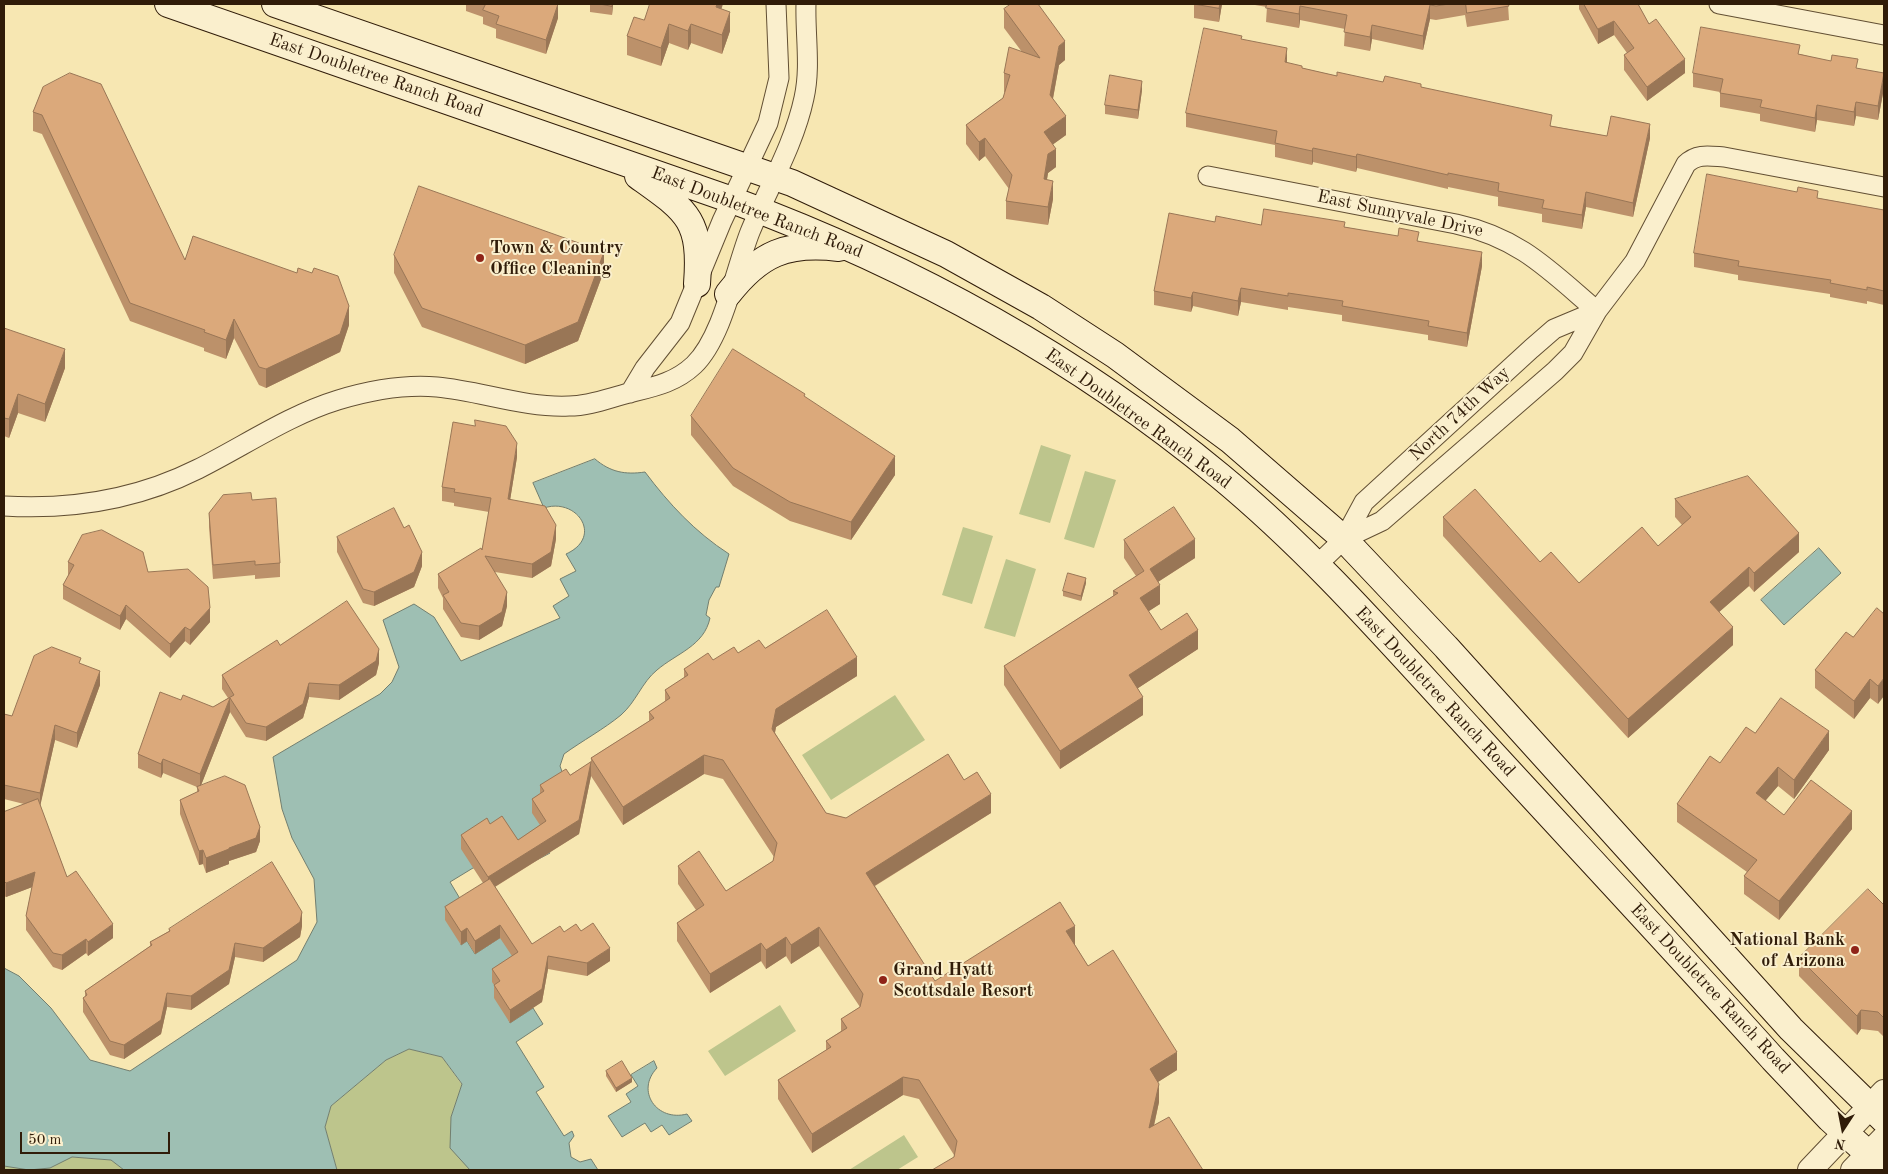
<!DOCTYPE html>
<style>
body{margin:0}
#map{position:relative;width:1888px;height:1174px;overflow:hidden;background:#f7e7b2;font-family:"Old Standard TT",serif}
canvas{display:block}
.frame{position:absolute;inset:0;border:5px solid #301c09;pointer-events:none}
.north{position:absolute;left:1818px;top:1104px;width:50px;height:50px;-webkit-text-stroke:4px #faefcd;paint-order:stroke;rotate:191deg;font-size:14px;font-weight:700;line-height:20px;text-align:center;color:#301c09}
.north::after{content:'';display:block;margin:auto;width:18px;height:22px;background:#301c09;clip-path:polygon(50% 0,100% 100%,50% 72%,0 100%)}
.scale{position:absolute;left:20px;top:1132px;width:150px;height:22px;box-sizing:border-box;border:2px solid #301c09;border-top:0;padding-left:6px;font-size:15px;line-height:18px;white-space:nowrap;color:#301c09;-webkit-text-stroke:4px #faefcd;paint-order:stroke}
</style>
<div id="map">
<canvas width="1888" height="1174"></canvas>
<div class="frame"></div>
<div class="north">N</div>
<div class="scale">50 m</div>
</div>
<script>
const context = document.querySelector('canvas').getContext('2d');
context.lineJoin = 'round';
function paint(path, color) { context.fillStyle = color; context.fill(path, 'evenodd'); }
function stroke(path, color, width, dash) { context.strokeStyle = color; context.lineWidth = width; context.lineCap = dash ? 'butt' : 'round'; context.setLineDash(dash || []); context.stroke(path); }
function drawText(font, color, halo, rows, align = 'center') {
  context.font = font + ' "Old Standard TT",serif'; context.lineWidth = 4; context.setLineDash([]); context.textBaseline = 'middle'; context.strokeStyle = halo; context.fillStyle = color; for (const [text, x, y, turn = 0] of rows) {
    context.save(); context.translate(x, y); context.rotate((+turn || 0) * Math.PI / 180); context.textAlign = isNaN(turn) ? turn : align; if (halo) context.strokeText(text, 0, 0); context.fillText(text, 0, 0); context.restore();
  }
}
paint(new Path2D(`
 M1041,445L1071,455L1050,523L1019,514Z
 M1085,471L1116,480L1094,548L1064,539Z
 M963,527L993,536L972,604L942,595Z
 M1006,559L1036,569L1015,637L984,628Z
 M895,695L925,740L831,800L802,755Z
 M780,1005L796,1031L725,1076L708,1051Z
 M409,1049L442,1057L462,1085L451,1117L470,1170H337L325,1127L331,1106L386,1060Z
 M904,1135L918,1157L897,1170H849Z
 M71,1157L111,1160L124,1170H4V1166L50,1168Z`), '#bdc58c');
const water = new Path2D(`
 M595,459C610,472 625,475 645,472C669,504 695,532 729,554L719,587H716L709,600L706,615L710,618C704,646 677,653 657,670C642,682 636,702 621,715C604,729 582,741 564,754L560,766L566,783L548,837L542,841L550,853L533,862L473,868L450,882L465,907L461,945L467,941L475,954L501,937L528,952L500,994L510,1023L533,1008L543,1024L516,1042L544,1087L536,1092L564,1136L572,1131L574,1136L569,1143L571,1157L580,1162L591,1159L598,1170H470L450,1148L451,1117L462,1084L442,1057L409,1049L386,1060L331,1106L325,1127L337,1170H124L111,1160L72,1157L50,1168L29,1170L4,1166V968L19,976L51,1008L90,1060L130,1071L297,960L317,922L314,879L292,838L282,809L273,757L380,694L392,682L399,667L383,620L414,604L434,617L461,661L560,618L553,606L569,596L560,579L576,571L566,554C604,537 577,497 544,508L533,483Z
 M1819,548L1841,573L1784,625L1761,600Z
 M654,1061L657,1068C635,1091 657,1122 687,1114L692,1121L669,1135L662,1125L651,1132L645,1123L622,1137L608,1116L631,1102L626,1094L638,1086L631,1075Z`);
paint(water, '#9ebfb3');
stroke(water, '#727e6f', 1);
const minor = new Path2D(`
 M1719,4L1884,35
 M1208,176L1456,224C1520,238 1549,270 1597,311
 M630,393L645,368L680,323L722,221L768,123L779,78L776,4
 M4,506C71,510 138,499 198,469C244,446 289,415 338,400C371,390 403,384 437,387C481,391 524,408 569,406C590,406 609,398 629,393C653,387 675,383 694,365C723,337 735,270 750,232C768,188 794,145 804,98C811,67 805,35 806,4
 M1344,539L1364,502L1531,349L1554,329L1597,311
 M1318,564L1344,539L1382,521L1555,371L1573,353L1597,311L1635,261L1686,164C1697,153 1710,156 1724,157L1884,187`);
const tertiary = new Path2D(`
 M1810,1170L1884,1092
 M1853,1170L1884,1138`);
const secondary = new Path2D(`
 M168,4L732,200C908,265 1075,356 1220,476C1312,552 1390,642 1471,730C1571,839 1673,948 1773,1059L1830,1119L1884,1168
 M275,4L792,183L946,254L1041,307L1115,355L1230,440L1344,539L1446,647L1791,1029L1884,1120
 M638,176C687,211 702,219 697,284
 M728,294C760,253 787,242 839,248`);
stroke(minor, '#624f33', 21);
stroke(tertiary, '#624f33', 26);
stroke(secondary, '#301c09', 28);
stroke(minor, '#faefcd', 19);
stroke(tertiary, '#faefcd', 24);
stroke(secondary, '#faefcd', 26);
paint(new Path2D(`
 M466,4H558V18L546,54L496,38V29L483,24V17L466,11Z
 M590,4H613L612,15L590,12Z
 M1194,4H1222L1219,22L1194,18Z
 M1249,4H1508L1509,20L1467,27L1465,15L1436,20L1430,19L1423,50L1372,39L1370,51L1344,46L1345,29L1300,20L1299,28L1266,22L1267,7Z
 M1579,4H1638L1649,24L1685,73L1647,101L1624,70V55L1627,53L1614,35L1598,44L1579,9Z
 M721,9L730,31L722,54L691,43L688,50L669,43L661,66L627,55V36L644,20Z
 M1004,9L1065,60L1059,65L1053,99L1066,135L1053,144L1056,167L1048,173L1047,179L1053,199L1048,225L1006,219V201L1009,189L985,156L979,161L966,144V125L1003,98L1005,92H1004V73L1022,52L1004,28Z
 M1242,40L1287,63L1302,68L1337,76L1421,87L1552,126L1607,136L1650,138L1633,217L1586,207L1582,229L1542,222V214L1498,206V197L1448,187V189L1357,168L1356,172L1313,162L1312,165L1275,157V145L1186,127V113Z
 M1800,54L1858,69L1884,88L1878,120L1856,116L1854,126L1817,120L1815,132L1760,121V114L1720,107V92L1693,87V73Z
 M43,87L185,260L349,325L340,352L266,388L259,385L234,338L226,359L204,351V348L130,321L42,134L33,131V112Z
 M1142,90L1138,119L1105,114V105Z
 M1818,198L1884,210V305L1867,301V304L1830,297V294L1738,280V275L1694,267V253Z
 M1215,222L1261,225L1345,227L1419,241L1482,266L1467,347L1428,340V335L1342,321V315L1288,307V310L1241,302L1238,316L1193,306L1191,312L1154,305V291Z
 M394,255L604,271L578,341L525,364L422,327L394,273Z
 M4,328L65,368L45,422L18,413L9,438L4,436Z
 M805,397L895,475L851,540L790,521L733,486L691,435V416Z
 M517,457L510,500L556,539L551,566L532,578L495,572L507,606L502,626L479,640L461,637L443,609V598L438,588V574L482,550L489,512L454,506V503L442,501V487Z
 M1675,499L1799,552L1754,592L1749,586L1719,612L1733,645L1628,738L1443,536V517L1540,562L1579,583L1658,546L1682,525L1675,517Z
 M252,500L280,563V577L255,579V575L213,579L209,527V513Z
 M337,537L422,566L414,587L374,606L363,603L337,552Z
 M1124,540L1195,558L1158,582L1160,604L1148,611L1161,630L1198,649L1138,688L1143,715L1060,769L1004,685V666L1113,596V591L1136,576L1124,558Z
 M68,562L148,572L210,622L190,645L185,641L170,658L126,619L120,630L63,599V585L68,576Z
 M1086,583L1081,601L1063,596V591Z
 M1884,614L1878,704L1870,698L1854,719L1815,688V670L1853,637Z
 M765,648L857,676L776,727L775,733L826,813L846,818L964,780L991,813L875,886L935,981L1075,945L1088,966L1177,1070L1158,1082L1159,1102L1154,1126L1203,1170L954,1157V1155L919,1099L903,1095L812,1153L778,1099V1080L826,1050V1041L841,1031V1019L860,1007L819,946L791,964L786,956L766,969L761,961L710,993L677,941V923L696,910L678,884V866L726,891L773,861L774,857L723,779L704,774L623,825L591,776L579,834L495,887L532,944L564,932L581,931L610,961L587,976L548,969L542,1002L510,1023L494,998V985L492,982V969L512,956L500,938L475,954L467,941L461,945L445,920V907L483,883L461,849V835L490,824L518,840L540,825L532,813V799L540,794V785L570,775L591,762V758L649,721V712L665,702V690L684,678V669L738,653Z
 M379,663L376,675L339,700L309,697L303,718L266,741L246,737L230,712L201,785L260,841L256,852L229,861V864L206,873L203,864L199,865L180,814V800L197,792V787L163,773L161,778L138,768V754L181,700L213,707L228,698L222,689V675Z
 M81,664L100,685L77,748L55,740L40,805L67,877L113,938L88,956L86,953L62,970L53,967L26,930V916L32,887L6,897L4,896V812L24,804L4,799V714L12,716Z
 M1755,733L1829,750L1794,799L1778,786L1765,800L1784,815L1852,829L1779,920L1744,894V876L1747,872L1677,822V804Z
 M1884,905L1883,1036L1878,1031L1861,1029L1857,1035L1799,976V958Z
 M302,926L300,937L263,962L235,957L229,984L191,1010L167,1007L161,1034L124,1059L110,1055L83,1012V998L85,997V991L150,946V942L169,931V929Z
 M606,1071L632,1082L616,1092L606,1076Z`), '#bc916a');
paint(new Path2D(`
 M558,4V18L546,54V40Z
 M612,4H613L612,15Z
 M717,4H723L716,26V7Z
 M1220,4H1222L1219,22V8Z
 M1430,5V19L1423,50V36Z
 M1300,6V20L1299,28V14Z
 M730,12V31L722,54V35Z
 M1614,21V35L1598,44V29Z
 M669,24V43L661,66V48Z
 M691,24V43L688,50V31Z
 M1372,25V39L1370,51V37Z
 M1065,41V60L1059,65L1050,114V95L1059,46Z
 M1287,48V62L1285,76V62Z
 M1685,59V73L1647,101V87Z
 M1884,73V88L1878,120V106Z
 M1142,81V90L1138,119V110Z
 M1856,102V116L1854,126V112Z
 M1817,105V120L1815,132V118Z
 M1066,116V135L1044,151V132Z
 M1650,124V138L1633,217V203Z
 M985,138V156L979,161V142Z
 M1313,148V162L1312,165V151Z
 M1056,149V167L1048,173L1044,197V179L1048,154Z
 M1357,154V168L1356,172V157Z
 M1053,181V199L1048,225V207Z
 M1586,192V207L1582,229V215Z
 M604,252V271L578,341L525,364V345Z
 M1482,252V266L1467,347V333Z
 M1241,288V302L1238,316V301Z
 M1193,292V306L1191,312V298Z
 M349,306V325L340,352L266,388V369Z
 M234,319V338L226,359V340Z
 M65,349V368L45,422V404Z
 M18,394V413L9,438V419Z
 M517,443V457L508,513V499Z
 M895,456V475L851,540V522Z
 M556,525V539L551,566L532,578V564Z
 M1799,533V552L1754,592V573Z
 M1195,539V558L1150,587V569Z
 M422,552V566L414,587L374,606V592Z
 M1749,567V586L1710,620V602Z
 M1086,578V583L1081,601V596Z
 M1160,585V604L1140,617V598Z
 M507,592V606L502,626L479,640V626Z
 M126,605V619L120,630V616Z
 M210,608V622L190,645V630Z
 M185,627V641L170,658V644Z
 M1733,627V645L1628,738V719Z
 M1198,630V649L1129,694V675Z
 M379,649V663L376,675L339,700V685Z
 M857,657V676L776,727L772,747V729L776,709Z
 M100,671V685L77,748V733Z
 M1884,678V696L1878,704V686Z
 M1870,679V698L1854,719V701Z
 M309,683V697L303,718L266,741V727Z
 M1143,697V715L1060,769V751Z
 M230,698V712L200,788V774Z
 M55,725V740L40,807V793Z
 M1829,731V750L1794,799V780Z
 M704,755V774L623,825V807Z
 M163,759V773L161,778V764Z
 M591,762V776L579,834L488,891V877L579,820Z
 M1778,767V786L1756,812V793Z
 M991,794V813L866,891V873Z
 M1852,811V829L1779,920V901Z
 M260,827V841L256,852L229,861V864L206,873V858L229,848Z
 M203,850V864L199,865V851Z
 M35,872V886L6,897V883Z
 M302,912V926L300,937L263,962V948Z
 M113,924V938L88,956V942Z
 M500,925V938L475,954V941Z
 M1075,926V945L1066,950V931Z
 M819,927V946L791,964V945Z
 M467,928V941L461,945V932Z
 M786,937V956L766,969V950Z
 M86,939V953L62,970V955Z
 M235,943V957L229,984L191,1010V996Z
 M761,943V961L710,993V974Z
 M610,948V961L587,976V963Z
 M548,956V969L542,1002L510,1023V1010Z
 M167,993V1007L161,1034L124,1059V1045Z
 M1861,1010V1029L1857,1035V1016Z
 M1884,1015V1034L1883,1036V1017Z
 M1177,1052V1070L1150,1087V1069Z
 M903,1077V1095L812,1153V1134Z
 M632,1078V1082L616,1092V1088Z
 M1159,1084V1102L1149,1147V1128Z`), '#997656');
const building = new Path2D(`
 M486,4H558L546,40L496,24L499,16L483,10Z
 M600,4H612V6Z
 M650,4H717L716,7L730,12L722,35L691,24L688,31L669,24L661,48L627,36L634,17L644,20Z
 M1011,4H1038L1065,41L1059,46L1050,95L1066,116L1044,132L1056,149L1048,154L1044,179L1053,181L1048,207L1006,201L1012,175L985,138L979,142L966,125L1003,98L1010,75L1004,73L1009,47L1040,58L1004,9Z
 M1194,4H1220L1219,8Z
 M1267,4H1449L1436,6L1430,5L1423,36L1372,25L1370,37L1344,32L1347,15L1300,6L1299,14L1266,8Z
 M1466,4H1508L1509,6L1467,13Z
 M1584,4H1638L1649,24L1656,19L1685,59L1647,87L1624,55L1634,48L1614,21L1598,29Z
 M1701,27L1800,45L1798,54L1831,61L1832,55L1858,59L1856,68L1884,73L1878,106L1856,102L1854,112L1817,105L1815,118L1760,107L1762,100L1720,93L1723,79L1693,73Z
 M1204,28L1242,36L1241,39L1287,48L1285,62L1302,66V68L1337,76V72L1383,82L1385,76L1421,84V87L1552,115L1550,126L1607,136L1611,116L1650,124L1633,203L1586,192L1582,215L1542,208L1544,200L1498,191L1499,183L1448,173V175L1357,154L1356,157L1313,148L1312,151L1275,143L1277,131L1186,113Z
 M70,73L101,84L185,260L193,236L297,273L298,268L312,273L314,268L338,276L349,306L340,334L266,369L259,367L234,319L226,340L204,332L205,330L130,303L42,115L33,112L43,87Z
 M1110,75L1142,81L1138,110L1105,105Z
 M1707,174L1797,192L1798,187L1818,191L1817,198L1884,210V291L1867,287V290L1830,283L1831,280L1738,266L1739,261L1694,253Z
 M419,186L604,252L578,322L525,345L422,308L394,255Z
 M1264,209L1345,222L1344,227L1398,236L1399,228L1419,232L1417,241L1482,252L1467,333L1428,326L1429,321L1342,306L1343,301L1288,293V296L1241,288L1238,301L1193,292L1191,298L1154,291L1169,213L1215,222L1216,216L1261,225Z
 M4,328L65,349L45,404L18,394L9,419L4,418Z
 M733,349L805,394L804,396L895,456L851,522L790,502L733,468L691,416Z
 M475,420L506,426L517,443L508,499L545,506L556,525L551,552L532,564L485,556L507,592L502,612L479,626L461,623L443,595L449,592L438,574L481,548L482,550L491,498L454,492L455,489L442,487L453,422L475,426Z
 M1748,476L1799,533L1754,573L1749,567L1710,602L1733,627L1628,719L1443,517L1475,489L1540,562L1551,552L1579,583L1642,527L1658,546L1691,517L1675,499Z
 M251,493L252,500L276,498L280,563L255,565V561L213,565L209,513L223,495Z
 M1174,507L1195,539L1150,569L1160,585L1140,598L1161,630L1187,613L1198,630L1129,675L1143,697L1060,751L1004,666L1118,593L1113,591L1144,571L1124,540Z
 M394,508L404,528L409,525L422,552L414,572L374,592L363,589L337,537Z
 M102,530L143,552L148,572L188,569L208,587L210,608L190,630L185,627L170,644L126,605L120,616L63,585L74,565L68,562L82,535Z
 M1068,573L1086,578L1081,596L1063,591Z
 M347,601L379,649L376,661L339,685L309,683L303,704L266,727L246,723L230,698L200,774L163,759L161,764L138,754L160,692L181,700L183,695L213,707L234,695L222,675L277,640L280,645Z
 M1877,608L1884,614V678L1878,686L1870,679L1854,701L1815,670L1846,632L1853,637Z
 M827,610L857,657L776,709L772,729L826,813L846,818L948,754L964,780L977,772L991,794L866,873L935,981L1060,902L1075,926L1066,931L1088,966L1113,950L1177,1052L1150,1069L1159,1084L1149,1128L1169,1117L1203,1170H932L954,1157L957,1141L919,1080L903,1077L812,1134L778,1080L831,1047L826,1041L847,1028L841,1019L860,1007L863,994L819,927L791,945L786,937L766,950L761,943L710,974L677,923L704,905L678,866L699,851L726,891L773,861L777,843L723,760L704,755L623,807L591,758L654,718L649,712L670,698L665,690L688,675L684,669L708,653L713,660L734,647L738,653L759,640L765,648Z
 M52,647L81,658L79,663L100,671L77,733L55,725L40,793L4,785V714L12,716L34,656Z
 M1781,698L1829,731L1794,780L1778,767L1756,793L1784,815L1811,780L1852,811L1779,901L1744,876L1757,860L1677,804L1710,756L1720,763L1746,727L1755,733Z
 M591,762L579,820L488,877L461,835L487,818L490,824L502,816L518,840L546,821L532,799L544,791L540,785L566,769L570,775Z
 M225,776L245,785L260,827L256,838L229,848V849L206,858L203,850L199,851L180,800L199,791L197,787Z
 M38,799L67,877L76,871L113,924L88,942L86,939L62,955L53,953L26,916L35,872L6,883L4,881V812Z
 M272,862L302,912L300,922L263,948L235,943L229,970L191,996L167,993L161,1020L124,1045L110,1041L83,998L87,995L85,991L152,945L150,942L170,931L169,929Z
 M490,879L532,944L560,926L564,932L576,924L581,931L593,923L610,948L587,963L548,956L542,989L510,1010L494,985L500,981L492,969L518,952L500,925L475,941L467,928L461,932L445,907Z
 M1868,889L1884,905V1015L1883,1017L1878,1012L1861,1010L1857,1016L1799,958Z
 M622,1061L632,1078L616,1088L606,1071Z`);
paint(building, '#dba97b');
stroke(building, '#997656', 1);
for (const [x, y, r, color] of [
 [480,258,5,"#8f2418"],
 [1855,950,5,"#8f2418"],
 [883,980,5,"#8f2418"]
]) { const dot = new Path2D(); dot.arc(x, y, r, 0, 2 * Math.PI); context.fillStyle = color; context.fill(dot); stroke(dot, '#faefcd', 2); }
drawText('18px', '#301c09', '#faefcd', [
 ["East Doubletree Ranch Road",376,76,19],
 ["East Doubletree Ranch Road",757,213,21],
 ["East Sunnyvale Drive",1400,214,12],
 ["North 74th Way",1460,414,-43],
 ["East Doubletree Ranch Road",1138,419,36],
 ["East Doubletree Ranch Road",1435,692,47],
 ["East Doubletree Ranch Road",1710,989,47]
]);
drawText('bold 18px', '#301c09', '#faefcd', [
 ["Town & Country",490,248],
 ["Office Cleaning",490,269],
 ["National Bank",1845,940,"right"],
 ["of Arizona",1845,961,"right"],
 ["Grand Hyatt",893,970],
 ["Scottsdale Resort",893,991]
], 'left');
</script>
